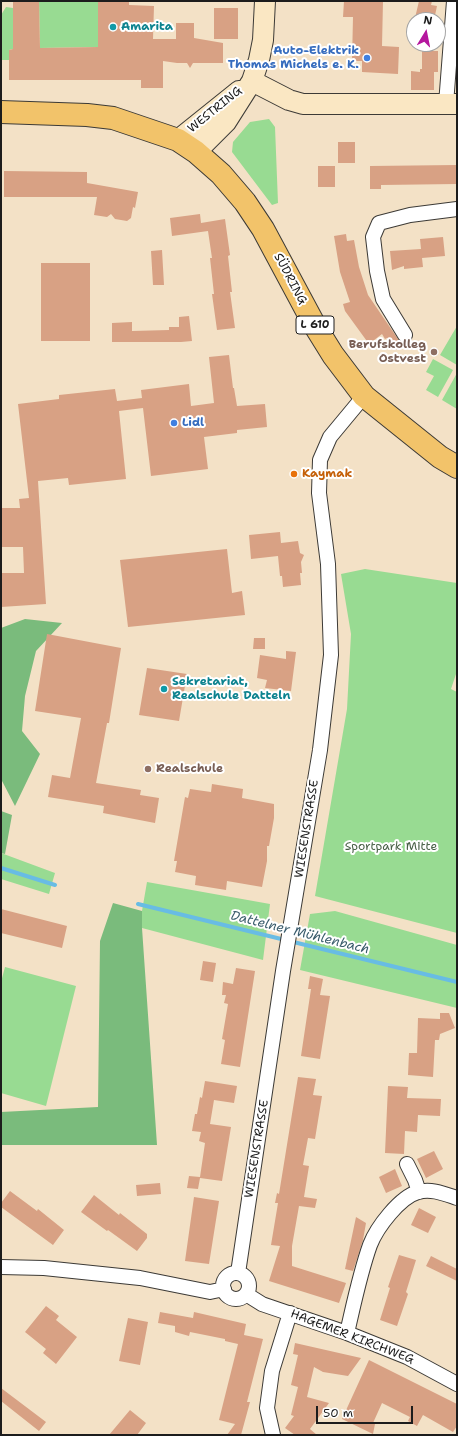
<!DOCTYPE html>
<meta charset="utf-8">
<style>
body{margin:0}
#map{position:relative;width:458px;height:1436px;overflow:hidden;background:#f3e1c6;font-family:"Shantell Sans",sans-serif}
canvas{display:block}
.frame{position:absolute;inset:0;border:2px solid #1c1c1c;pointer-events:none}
.north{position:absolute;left:406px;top:12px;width:40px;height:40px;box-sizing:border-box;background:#fff;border:1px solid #a4a4a4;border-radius:50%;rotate:10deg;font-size:11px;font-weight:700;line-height:16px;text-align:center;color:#1c1c1c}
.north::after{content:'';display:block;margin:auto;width:14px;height:18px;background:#b5179e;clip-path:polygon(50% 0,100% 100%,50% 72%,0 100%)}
.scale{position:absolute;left:316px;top:1406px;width:97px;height:18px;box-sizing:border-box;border:2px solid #1c1c1c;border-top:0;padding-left:5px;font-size:12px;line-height:14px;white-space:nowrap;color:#1c1c1c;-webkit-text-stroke:3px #fff;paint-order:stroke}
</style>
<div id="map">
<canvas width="458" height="1436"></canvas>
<div class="frame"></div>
<div class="north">N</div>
<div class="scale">50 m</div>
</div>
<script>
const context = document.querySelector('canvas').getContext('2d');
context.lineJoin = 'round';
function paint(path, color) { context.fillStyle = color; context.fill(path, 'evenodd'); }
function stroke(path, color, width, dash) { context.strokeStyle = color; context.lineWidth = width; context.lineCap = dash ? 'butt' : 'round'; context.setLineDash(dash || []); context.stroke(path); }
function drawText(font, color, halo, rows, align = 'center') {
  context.font = font + ' "Shantell Sans",sans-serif'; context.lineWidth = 4; context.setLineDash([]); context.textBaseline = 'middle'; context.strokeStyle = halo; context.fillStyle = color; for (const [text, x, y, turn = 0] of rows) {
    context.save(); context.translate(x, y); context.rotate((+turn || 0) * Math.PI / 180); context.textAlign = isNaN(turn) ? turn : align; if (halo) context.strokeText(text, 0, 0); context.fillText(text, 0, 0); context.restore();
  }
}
paint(new Path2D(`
 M39,1H98V47L40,48Z
 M6,7L13,8V49L9,50V60H1V15Z
 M269,119L275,127L278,203L272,205L232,152L233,142L250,122Z
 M457,326V365L440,355Z
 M433,359L453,370L438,397L426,390L434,376L426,372Z
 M457,373V409L442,400Z
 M365,569L457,583V671L451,689L457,692V933L315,896L347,709L351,634L341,574Z
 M1,853L55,873L49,894L1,879Z
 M147,882L270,904L263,960L142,928V911Z
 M335,911L457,945V1008L300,970L310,914Z
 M5,967L76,986L46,1106L1,1093V982Z`), '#98db92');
paint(new Path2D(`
 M25,619L62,623L36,651L25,696L22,731L40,754L15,806L1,779V628Z
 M1,811L12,815L5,854L1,853Z
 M113,903L142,911V928L157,1145H1V1112L98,1107L100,941Z`), '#7abb7c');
stroke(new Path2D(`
 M1,868L55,885
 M138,904L457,982`), '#68bce4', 4);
paint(new Path2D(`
 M13,1H39L40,48L98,47V1H129V5L154,6L153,39H176V23H194V38L223,43V63H193L190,68L187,63H177L163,61V88H141V80H9V50L13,49Z
 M344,1H383L382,46L399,47L398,74L362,72V61H352L353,17H343Z
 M419,1H432L431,5L437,6L434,20L415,18Z
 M214,8H238V39H214Z
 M422,51H438V72H434V90H411V71L420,72V69H422Z
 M338,142H355V163H338Z
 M456,165V184L381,185V189H370V166Z
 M318,166H335V187H318Z
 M4,171L87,172V183L138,192L135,208L133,207L131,218L127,221L115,219L111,214L107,217L94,215L97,197H4Z
 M200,214L201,223L225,219L230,255L228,256L232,292H230L235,328L217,330L212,294H214L210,258H212L208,231L172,236L170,218Z
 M346,234L347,241L354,240L359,267L368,295L398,339L404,344L396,350L387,338L385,339L382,334L369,344L345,311L343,304L350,302L340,272L334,236Z
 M443,237L445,256L422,258L423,267L404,269V266L392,270L390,251L421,249L420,239Z
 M162,250L164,285H153L151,251Z
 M41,263H90V341H41Z
 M189,316L192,341L181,342H112V323L132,322V331L169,330V327H179V317Z
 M229,355L233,388H234L237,406L265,404L267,427L237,430V433L204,437L208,469L151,476L143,408L119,411L126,479L69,485L68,478L38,481L46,604L1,607V573H24L23,547H1V508H20L19,499L29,498L18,404L59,399V395L115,389L117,401L142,398L141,390L189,384L191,406L214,403L209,357Z
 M280,532L281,543L298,541L300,553L304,555L301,562L302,573H300L301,585L283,587L282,576H280L278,556L251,559L249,535Z
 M227,549L232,593L242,591L245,615L128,627L120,560Z
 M47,634L121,648L109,723H107L96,783L141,790L140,795L159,798L155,823L103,813L104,806L48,797L52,775L70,778L81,718L35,711Z
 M254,638H265V649H253Z
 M286,651L296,652L291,691L265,688L267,680L257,678L260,655L286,659Z
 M147,668L187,674L179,721L139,715Z
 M212,784L243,789L242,798L274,804V818L269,846H267V861L262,887L227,881L226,890L195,885L196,876L175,872L177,861H174L185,797L188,798L190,789L211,792Z
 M1,909L67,926L62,948L1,933Z
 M203,961L216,963L213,982L200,980Z
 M236,968L255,971L240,1067L221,1064L225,1040L222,1039L228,1004L224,1003L226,995H222L223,982L233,984Z
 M310,976L323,979L320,995L330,996L320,1059L301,1056L311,989H308Z
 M440,1013H449L455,1028L440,1034L439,1040H435L433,1077L408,1075L409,1053H417L418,1018L440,1019Z
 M298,1077L316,1079L313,1095L322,1096L315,1139L308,1138L303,1165L309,1166L304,1197L317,1199L315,1208L299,1206L292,1246V1266L346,1283L339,1303L269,1281L280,1246L271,1245L278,1203H275L277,1193L279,1194Z
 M205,1081L237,1086L234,1103L214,1100L210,1124L231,1127L222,1181L200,1178L198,1189L187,1188L189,1176L200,1177L205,1143L199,1141L201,1132L192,1131L195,1114H197L200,1097L202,1098Z
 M388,1086L408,1087L407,1098L441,1099L440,1116L418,1115L417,1132L405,1131L404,1154L385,1153Z
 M434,1151L443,1169L426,1178L417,1159Z
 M395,1169L402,1186L386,1193L379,1177Z
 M160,1183L161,1194L137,1196L136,1185Z
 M10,1191L37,1211L38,1209L64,1230L53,1245L1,1207V1203Z
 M94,1195L119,1215L120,1213L147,1234V1238L137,1251L108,1230L107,1231L81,1212Z
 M194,1197L219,1201L209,1264L185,1261Z
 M419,1208L436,1217L428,1233L411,1225Z
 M356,1217L366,1223L363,1240L353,1271L345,1269Z
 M399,1255L416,1260L406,1292L408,1294L397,1326L380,1320L390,1288L388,1287Z
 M431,1256L457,1269V1281L426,1266Z
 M46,1306L59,1316L56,1320L77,1337L56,1364L43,1353L46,1349L25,1332Z
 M160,1312L193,1318L194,1312L246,1324L244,1335L263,1339L247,1402H250L241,1435H227L235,1424L219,1420L238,1344L225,1341V1339L190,1332L189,1336L175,1332V1326L158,1323Z
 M128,1318L148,1322L140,1365L119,1361Z
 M295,1343L361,1358L348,1376L323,1372L314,1367L307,1397L329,1403L310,1429L317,1435H295L285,1428L294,1416L291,1415L298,1387L291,1385L298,1355L293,1354Z
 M369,1360L457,1404V1426L453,1432L423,1415L417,1426L408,1421L410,1417L382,1403L373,1423L375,1424L373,1434L342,1419Z
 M1,1388L46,1422L39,1431L1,1401Z
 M130,1410L146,1423L137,1435H109Z`), '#d8a184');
const street = new Path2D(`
 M446,104L454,1
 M405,335L383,299L377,271L373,237L379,223L410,215L457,209
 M407,1164L415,1180L419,1192
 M1,1267L44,1268L140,1278L210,1292L224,1289
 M238,1273L283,971L320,750L331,655L328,564L319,493L320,460L330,437L364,396
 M223 1286a13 13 0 1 1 26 0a13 13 0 1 1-26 0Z
 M246,1294L262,1304L347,1333L407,1357L457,1384
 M347,1333C354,1303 360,1273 370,1245C377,1227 400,1197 418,1192C431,1188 445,1194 457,1198
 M273,1435L267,1408L272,1371L290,1313`);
const secondary = new Path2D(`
 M252,81L289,100L303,104H457
 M178,140L239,91
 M196,152L226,122L252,81L259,60L263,40L265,1`);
const primary = new Path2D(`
 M1,112L87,115L113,118L178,140L196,152L221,174L245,202L263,229L315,326L333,355L364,396L440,457L457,467`);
stroke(street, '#3c3a36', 16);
stroke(secondary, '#3c3a36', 22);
stroke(primary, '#3c3a36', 24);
stroke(street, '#fff', 14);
stroke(secondary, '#fae7c3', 20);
stroke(primary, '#f2c36a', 22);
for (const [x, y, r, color] of [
 [113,27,4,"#0f9aa8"],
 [367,58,4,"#3f7fe0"],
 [434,352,4,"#8d6e63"],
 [174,423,4,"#3f7fe0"],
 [294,474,4,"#e8710a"],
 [164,689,4,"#0f9aa8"],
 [148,769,4,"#8d6e63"]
]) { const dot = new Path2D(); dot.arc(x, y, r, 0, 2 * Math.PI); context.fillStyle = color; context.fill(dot); stroke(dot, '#fff', 1.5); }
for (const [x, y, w] of [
 [315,325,38]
]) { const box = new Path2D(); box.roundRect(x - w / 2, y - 9, w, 18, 3); context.fillStyle = '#fff'; context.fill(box); stroke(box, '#1c1c1c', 1); }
drawText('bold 11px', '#1c1c1c', null, [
 ["L 610",315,325]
]);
drawText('bold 12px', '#0d838f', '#fff', [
 ["Amarita",121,27],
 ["Sekretariat,",172,682],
 ["Realschule Datteln",172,696]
], 'left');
drawText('bold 12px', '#366cbe', '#fff', [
 ["Auto-Elektrik",359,51],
 ["Thomas Michels e. K.",359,65],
 ["Lidl",182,423,"left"]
], 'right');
drawText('12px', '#1c1c1c', '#fff', [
 ["WESTRING",215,110,-39],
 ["SÜDRING",290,279,62],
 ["WIESENSTRASSE",307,829,-81],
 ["WIESENSTRASSE",257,1149,-81],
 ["HAGEMER KIRCHWEG",352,1337,21]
]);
drawText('bold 12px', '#785e54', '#fff', [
 ["Berufskolleg",426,345],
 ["Ostvest",426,359],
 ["Realschule",156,769,"left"]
], 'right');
drawText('bold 12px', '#c56008', '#fff', [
 ["Kaymak",302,474]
], 'left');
drawText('12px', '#475f45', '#fff', [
 ["Sportpark Mitte",391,847]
]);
drawText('italic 13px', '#3a5c6c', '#fff', [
 ["Dattelner Mühlenbach",300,933,14]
]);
</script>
